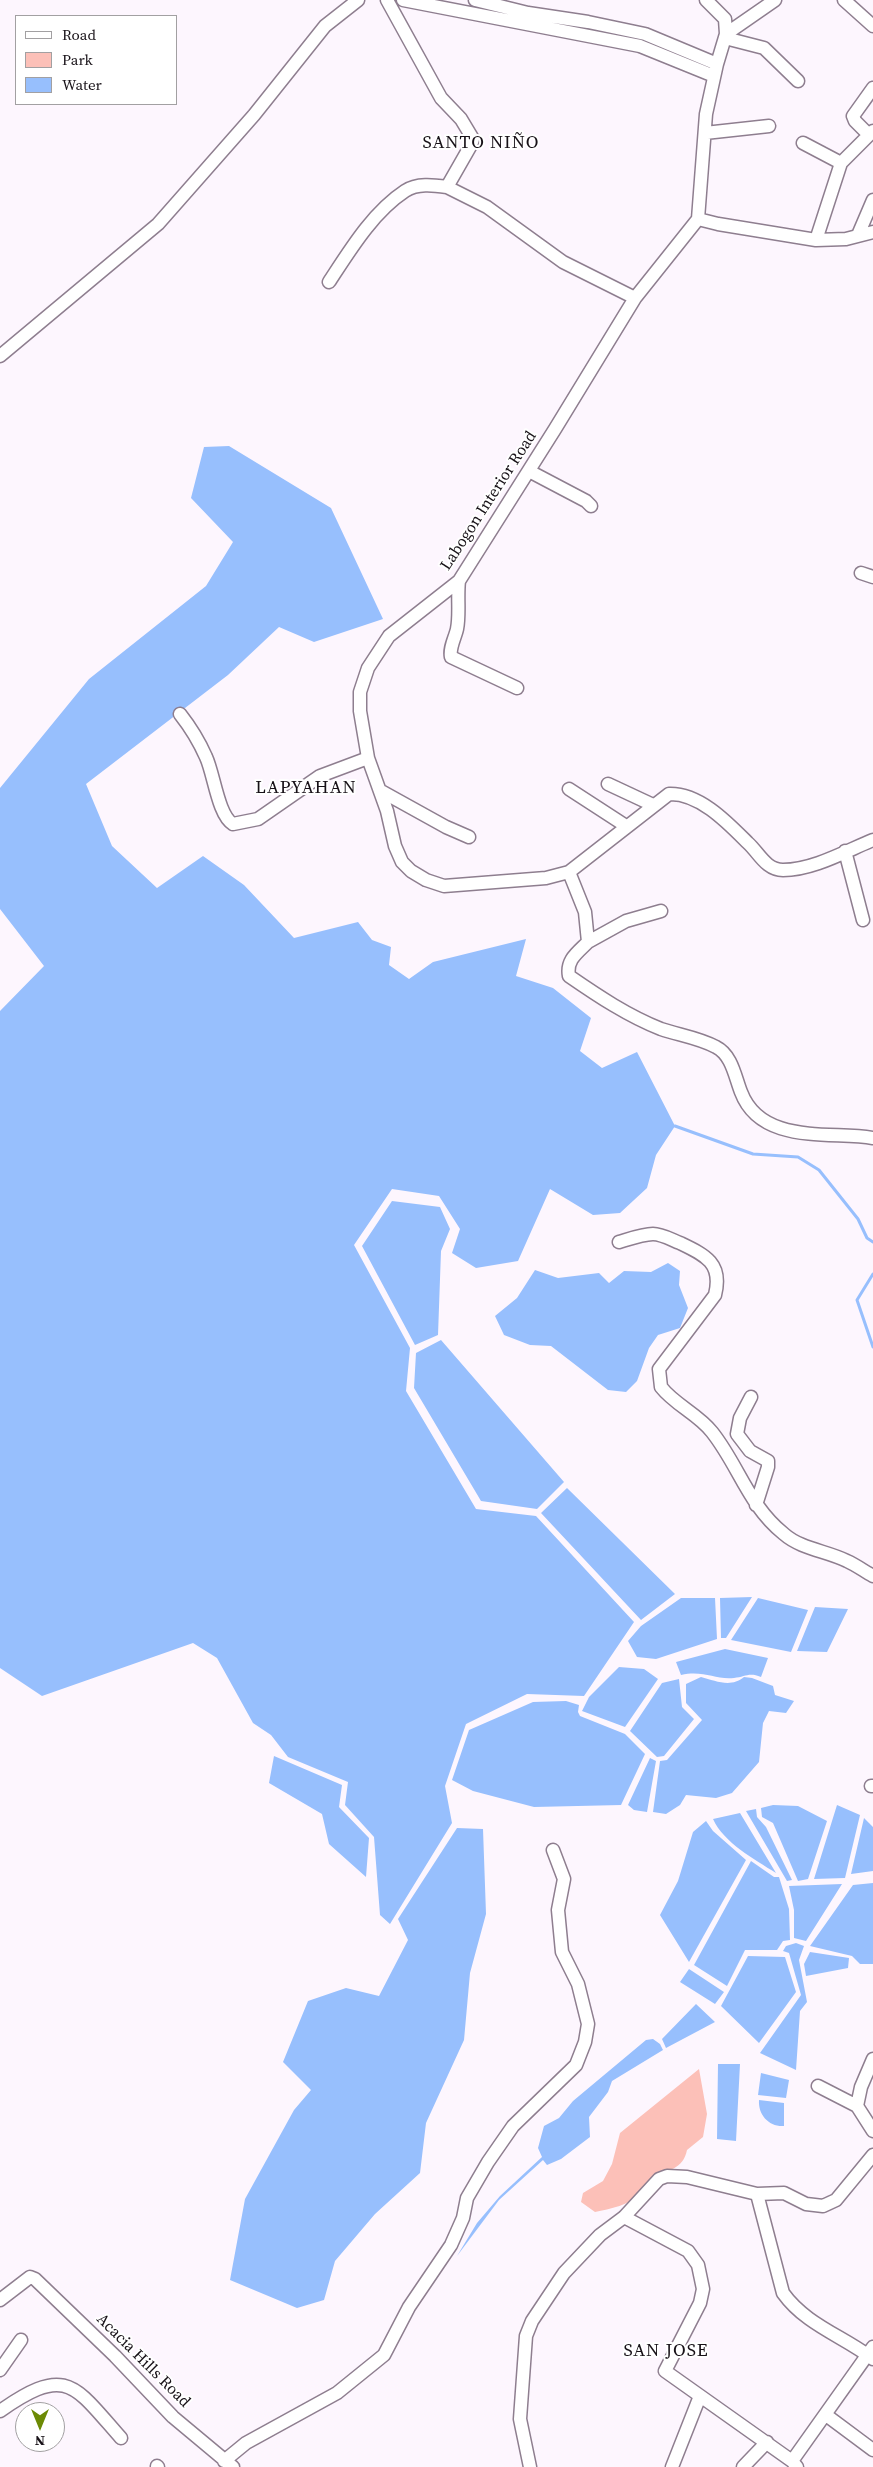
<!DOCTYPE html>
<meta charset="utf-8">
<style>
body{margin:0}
#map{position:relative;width:873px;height:2467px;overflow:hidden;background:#fdf6fe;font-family:"Source Serif 4",serif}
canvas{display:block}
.legend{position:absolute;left:15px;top:15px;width:162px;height:90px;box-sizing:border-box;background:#fff;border:1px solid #a2a0a2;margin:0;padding:6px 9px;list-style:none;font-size:15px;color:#171117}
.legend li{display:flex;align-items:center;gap:10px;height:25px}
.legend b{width:25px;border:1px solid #a2a0a2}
.north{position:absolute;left:15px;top:2402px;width:50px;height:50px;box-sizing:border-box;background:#fff;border:1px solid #a2a0a2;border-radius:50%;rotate:180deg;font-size:14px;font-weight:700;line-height:20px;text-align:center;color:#171117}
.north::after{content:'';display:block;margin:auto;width:18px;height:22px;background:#6c8a05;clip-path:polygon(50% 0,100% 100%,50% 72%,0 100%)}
</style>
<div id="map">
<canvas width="873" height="2467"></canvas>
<ul class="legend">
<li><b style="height:6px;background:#fff"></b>Road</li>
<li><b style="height:14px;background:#fcc0b8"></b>Park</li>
<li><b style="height:14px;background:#97bffd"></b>Water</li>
</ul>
<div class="north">N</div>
</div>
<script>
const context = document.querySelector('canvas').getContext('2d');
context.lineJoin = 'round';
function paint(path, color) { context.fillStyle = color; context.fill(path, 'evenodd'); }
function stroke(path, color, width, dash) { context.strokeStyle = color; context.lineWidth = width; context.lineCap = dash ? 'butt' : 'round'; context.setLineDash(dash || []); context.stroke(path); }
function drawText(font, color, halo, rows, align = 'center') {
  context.font = font + ' "Source Serif 4",serif'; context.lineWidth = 4; context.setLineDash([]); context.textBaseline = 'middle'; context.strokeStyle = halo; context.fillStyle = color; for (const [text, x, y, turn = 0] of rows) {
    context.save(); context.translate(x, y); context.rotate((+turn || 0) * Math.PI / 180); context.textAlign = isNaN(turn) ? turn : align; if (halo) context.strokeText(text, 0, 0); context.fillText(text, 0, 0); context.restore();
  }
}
paint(new Path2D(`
 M699,2069L707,2114L703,2137L687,2150C683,2170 668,2169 653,2178C648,2182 646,2189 641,2193C630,2205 610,2209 595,2212L581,2202L583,2193L603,2181L612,2164L620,2133Z`), '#fcc0b8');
paint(new Path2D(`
 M229,446L331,508L383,619L314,642L279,627L228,675L86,784L112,846L157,888L203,856L244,885L294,938L358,922L372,940L391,947L389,965L409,979L433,962L526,939L516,976L553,988L591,1018L580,1051L602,1068L637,1052L675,1126L656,1155L647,1188L620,1213L593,1215L550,1189L518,1261L476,1268L452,1253L460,1229L439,1196L392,1189L354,1245L410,1348L406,1391L476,1509L536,1516L634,1622L584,1696L527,1694L466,1724L445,1786L452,1823L390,1924L380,1915L374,1837L345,1805L348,1782L288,1757L271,1735L253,1723L217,1658L193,1643L42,1696L0,1668V1011L44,966L0,909V788L89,679L206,586L233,542L191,498L204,447Z
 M392,1201L440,1207L450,1229L441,1251L438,1335L415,1345L362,1246Z
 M668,1263L680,1271L679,1285L688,1308L680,1328L658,1335L649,1348L637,1381L626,1392L608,1390L551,1346L530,1345L504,1335L495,1316L517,1298L535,1270L558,1278L599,1273L609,1283L624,1271L651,1272Z
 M441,1340L564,1482L537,1509L481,1501L414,1388L416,1353Z
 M567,1488L675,1594L641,1620L541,1513Z
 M752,1597L726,1638H721L720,1598Z
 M681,1598H715L717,1639L656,1659L637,1657L628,1641L641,1626Z
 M758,1598L808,1610L791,1652L731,1640Z
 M815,1607L848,1609L827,1652L797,1651Z
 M725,1649L768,1658L761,1677C749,1672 745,1677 734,1678C715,1680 704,1670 681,1675L676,1662Z
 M619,1667L644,1669L658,1679L625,1727L582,1711L589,1697Z
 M701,1677C716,1681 731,1688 744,1677L752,1678L773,1686L775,1695L794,1701L786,1713L769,1711L763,1723L759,1762L732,1793L716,1798L686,1795L680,1805L666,1814L653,1812L660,1761L667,1760L702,1720L686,1703V1684Z
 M679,1679L682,1707L694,1719L664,1756L657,1757L630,1731L662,1683Z
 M566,1701L579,1705L578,1712L580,1716L625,1734L645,1754L621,1805L534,1807L473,1791L452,1780L469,1730L533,1702Z
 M274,1756L342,1785L339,1807L369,1838L366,1877L329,1844L322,1814L269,1783Z
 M650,1758L656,1761L647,1812L634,1810L628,1805Z
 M773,1805L798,1806L827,1821L808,1879L798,1881L773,1823L762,1817L761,1808Z
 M837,1805L860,1815L845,1878L814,1879Z
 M756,1809L757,1817L766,1827L792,1880L787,1881L746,1811Z
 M740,1813L776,1873C754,1859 724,1843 713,1819Z
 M864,1818L873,1827V1871L851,1874Z
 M706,1821L713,1831L746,1860L689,1962L660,1915L678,1881L693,1832Z
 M457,1828L483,1829L486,1914L470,1973L464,2040L426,2123L420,2173L375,2214L335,2261L324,2300L297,2308L230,2280L245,2199L294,2110L311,2090L283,2062L308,2001L346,1988L379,1996L408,1940L398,1919Z
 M751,1861L774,1877H779L789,1909L790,1940L783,1941L777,1950H745L727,1986L694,1965Z
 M873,1883V1964H860L852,1956L810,1946L853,1885Z
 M842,1884L806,1941L794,1938V1910L789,1886Z
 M796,1943L804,1946L799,1960L807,2002L800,2011L796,2070L760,2053L801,1995L789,1953L783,1951L786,1946Z
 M810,1952L849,1958L848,1968L806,1976L804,1964Z
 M748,1956L785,1957L796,1992L759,2043L721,2006Z
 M689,1969L724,1992L715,2004L680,1982Z
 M696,2004L715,2022L666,2048L662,2039Z
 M653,2039L660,2044L663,2050L612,2081L608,2092L589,2117L590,2137L561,2159L547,2165L543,2160L499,2200L457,2256L477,2223L500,2196L542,2157L538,2148L544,2126L559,2118L573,2101L646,2040Z
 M718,2064H740L736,2141L717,2139Z
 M761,2073L789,2080L786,2098L758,2095Z
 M759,2100L784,2103V2126C769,2127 758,2115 759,2100Z`), '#97bffd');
stroke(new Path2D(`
 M675,1126L753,1154L798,1157L819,1170L858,1219L867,1238L873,1242
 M873,1274L857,1300L873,1347`), '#97bffd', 3);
const minor = new Path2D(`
 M387,0L441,98L461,119L473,139L471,145L447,187L487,207L563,262L635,298
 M403,0L640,46L714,76
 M475,0L528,13L588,22L645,34L717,64
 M844,0L873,26
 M726,34L775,0
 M725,38L764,48L798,81
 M705,133L769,126
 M868,134L855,121L853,116L873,88
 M803,143L841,163
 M698,219L635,298L555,429L459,581L389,636L368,668L360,692V711L368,758L387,811L395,846L402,862L411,871L426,880L444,886L546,878L569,872L669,794C700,793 728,823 748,843C759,853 766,870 783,870C813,870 846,851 873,840
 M698,219L706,114L717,64L726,34L725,19L706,0
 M698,219L718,224L816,240L846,239L873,232
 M858,235L873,200
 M816,240L841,163L873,131
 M329,282C350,250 373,212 405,191C417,183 433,185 447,187
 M0,356L158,224L254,115L325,26L358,0
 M529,471L586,501L591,506
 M861,573L873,577
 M459,581C457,596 460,615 457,629C455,638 449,648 451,657L517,688
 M180,714C191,728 199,741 206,757C214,774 218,815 233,824L258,819L320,776L368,758
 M608,784L653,805
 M569,789L626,826
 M381,791L446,827L469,837
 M845,851L863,920
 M569,872L585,912L588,942C577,953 566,960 569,976C598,996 628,1016 661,1029C679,1035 700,1038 716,1047C732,1055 735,1077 741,1092C761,1145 830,1131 873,1138
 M588,942L626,921L661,911
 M619,1242C629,1239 643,1234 653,1234C662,1234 672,1240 680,1243C705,1255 723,1263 715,1295L659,1369L661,1387C675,1405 698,1414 712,1432C739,1466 748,1505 784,1534C801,1549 827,1551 847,1561C856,1565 864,1571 873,1576
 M751,1397L740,1418L737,1434L750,1451L768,1461V1467L756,1505
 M871,1786H873
 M818,2086L857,2106L873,2131
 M857,2106L861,2087L873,2059
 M757,2194L783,2293C806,2325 843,2336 873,2359
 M624,2217L688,2251L698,2265L703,2289L700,2303L665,2371L792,2461
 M0,2300L30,2277L35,2279L115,2356L173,2417L233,2467
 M0,2370L21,2340
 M0,2411C67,2364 74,2385 121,2438
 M826,2415L873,2450
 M224,2461L246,2443L337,2393L384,2355L409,2307L451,2245L463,2218L467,2198L488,2162L513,2126L576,2065L585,2042L588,2024L578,1984L562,1952L558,1910L564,1879L553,1850
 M157,2466L158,2467
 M530,2467L520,2419L526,2336L532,2321L564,2273L600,2235L624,2217L659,2179L667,2176L687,2177L757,2194L784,2193L806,2204L823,2206L836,2200L873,2155
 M672,2467L700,2396
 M743,2467L767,2442
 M797,2467L792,2461L873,2347`);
stroke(minor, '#8e7e8f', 15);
stroke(minor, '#fff', 12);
drawText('16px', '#171117', '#fff', [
 ["Labogon Interior Road",489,501,-57],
 ["Acacia Hills Road",143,2361,45]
]);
context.letterSpacing = '1px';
drawText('18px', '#171117', '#fff', [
 ["SANTO NIÑO",481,143],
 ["LAPYAHAN",306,788],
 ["SAN JOSE",666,2351]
]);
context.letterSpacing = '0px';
</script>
